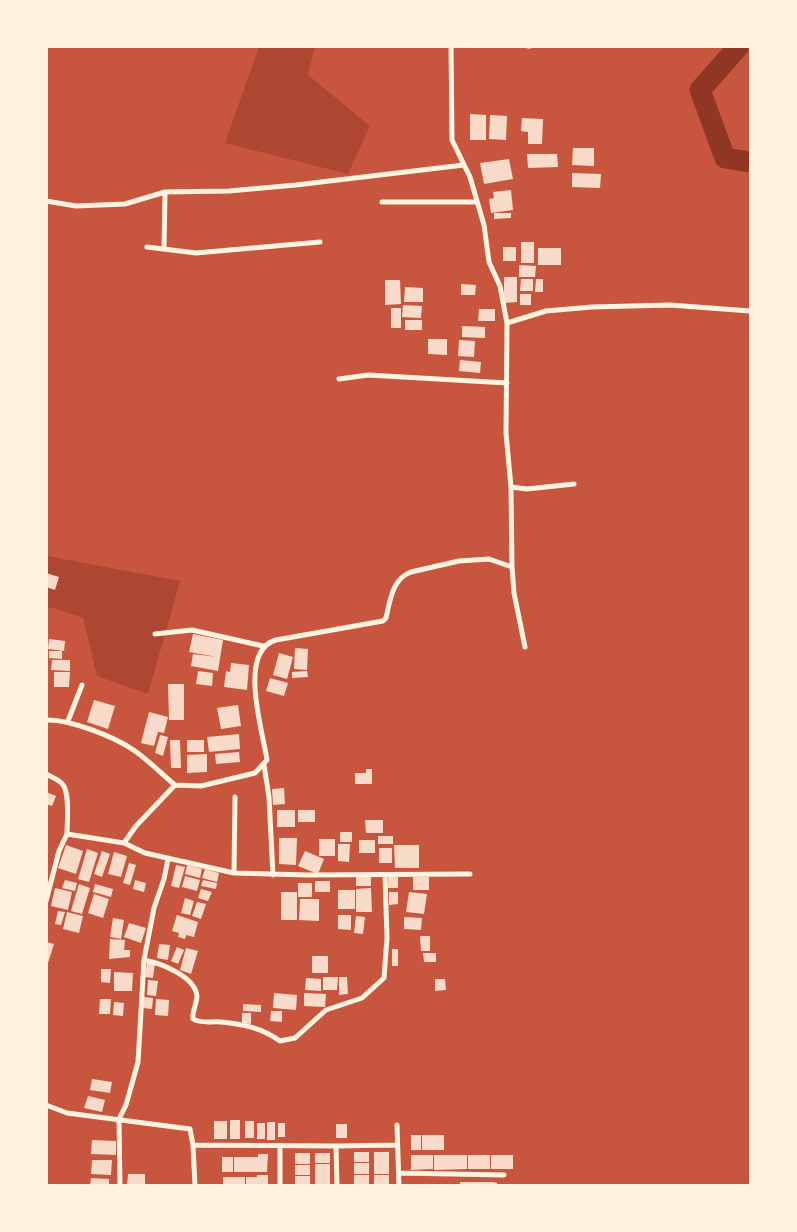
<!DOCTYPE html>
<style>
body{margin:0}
#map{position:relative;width:797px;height:1232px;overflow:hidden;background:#c8553d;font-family:"Roboto Condensed",sans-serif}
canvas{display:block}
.frame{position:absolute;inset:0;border:48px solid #fff3e0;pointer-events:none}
</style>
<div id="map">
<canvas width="797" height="1232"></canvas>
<div class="frame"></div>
</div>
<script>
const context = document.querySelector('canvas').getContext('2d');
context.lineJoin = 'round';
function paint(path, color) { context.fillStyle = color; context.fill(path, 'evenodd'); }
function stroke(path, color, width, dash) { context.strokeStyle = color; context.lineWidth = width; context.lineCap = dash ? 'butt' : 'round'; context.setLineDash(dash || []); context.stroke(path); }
paint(new Path2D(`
 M259,47H315L308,75L370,126L348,174L225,143Z
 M47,556L180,581L148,694L97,676L83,618L51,607L47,610Z`), '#ae4732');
stroke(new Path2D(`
 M739,46L700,90L725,158L750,162`), '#8f3625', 21);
paint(new Path2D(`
 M470,114L486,115V140H470Z
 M490,115L507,116L506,140L489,139Z
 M522,118L543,119L542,144H528V132L521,131Z
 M573,148H594V166L572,165Z
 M527,154H557L558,167L528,168Z
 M509,159L513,179L484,184L480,163Z
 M572,173L601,174L600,188L572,187Z
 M511,190L513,210L491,213L489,199L494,198L493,192Z
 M494,213H511V218L494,219Z
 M521,242H534V263H521Z
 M503,247H516V261H503Z
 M538,248H561V265H538Z
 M519,265L536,266L535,277H519Z
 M504,277H517V302L504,303Z
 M521,279H533V291H520Z
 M536,279H543V292H535Z
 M385,280H400L401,304L385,305Z
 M461,284L476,285L475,295H461Z
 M405,287L423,288V302H404Z
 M520,294H531V305H520Z
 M403,305L422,306L421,318L402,317Z
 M391,308H401V328H391Z
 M479,309H495V321H478Z
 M405,320H422V330H405Z
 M462,326L485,327V338L462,337Z
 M428,339H447V355L428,354Z
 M459,340L475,341L474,357L458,356Z
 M460,360L481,362L480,373L459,371Z
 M46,573L59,577L55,590L46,587Z
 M193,634L223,640L218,671L191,666L193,654L217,657L189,652Z
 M49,639L65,641L64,651L48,649Z
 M295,648L308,649L307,670L294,669Z
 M49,651H62V659L49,658Z
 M279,653L293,657L287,679L273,675Z
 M52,660H70V671L51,670Z
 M231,663L249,665L247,690L224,687L226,671L230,672Z
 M198,671L213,673L212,686L196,684Z
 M307,671L308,677L292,678V672Z
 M54,672H70L69,687H54Z
 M270,678L288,683L284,696L266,691Z
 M168,684H184V720H169Z
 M94,700L115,706L108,729L87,722Z
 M238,705L241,726L221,729L217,708Z
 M149,712L168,717L164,733L158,732L154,746L141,743Z
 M239,734L240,749L209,752L207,737Z
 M160,735L168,737L163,756L155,753Z
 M170,740H180L181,768H171Z
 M187,740H204V752H187Z
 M239,752L240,762L216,764L215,754Z
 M207,754V772L187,773V755Z
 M366,769H372V784H355V773H366Z
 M284,788L285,804L273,805L272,789Z
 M46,792L56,796L52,806L46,804Z
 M277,810H295V827H277Z
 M298,810H315V822H298Z
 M365,820H383V833H366Z
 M340,832H352V842H340Z
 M378,836H393V844H378Z
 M279,838H297L296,865L279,864Z
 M319,839H335V856H319Z
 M359,840H375V853H359Z
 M338,844H350L349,862L338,861Z
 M66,845L83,851L76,874L58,868Z
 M394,845H419V868H395Z
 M379,848H392V863H379Z
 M87,849L98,853L89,882L78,879Z
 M102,851L110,854L102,877L94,874Z
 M305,851L324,859L318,874L298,866Z
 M114,852L127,856L121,877L108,874Z
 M129,863L136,865L130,885L123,883Z
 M176,865L185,867L179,888L171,886Z
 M187,865L202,869L200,878L185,874Z
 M205,869L219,873L217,882L202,878Z
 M356,875H371V886H356Z
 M185,876L200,880L197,891L182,887Z
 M388,877H398V888H388Z
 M413,877H429V890H413Z
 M65,880L77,883L75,891L62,888Z
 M135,880L146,883L144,892L133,889Z
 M203,880L217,883L216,889L201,886Z
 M315,881H330V892H315Z
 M298,883H312V897H298Z
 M79,884L90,888L82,914L71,911Z
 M95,884L113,889L111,897L93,892Z
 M55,888L72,892L68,910L51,906Z
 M371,888L372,912H356V889Z
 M201,889L212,892L208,901L198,898Z
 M338,890H355V909H338Z
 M281,892H297V920H281Z
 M389,892H398V904L389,905Z
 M409,892L427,894L424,914L406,912Z
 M94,894L109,899L103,918L88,913Z
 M185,898L194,901L190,915L181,913Z
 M300,899H319V921L299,920Z
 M197,902L206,904L201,919L192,916Z
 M58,911L65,912L61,925L55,924Z
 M67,912L83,916L79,933L63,929Z
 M177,915L198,922L194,937L186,935L185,939L178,937L179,933L172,931Z
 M338,915H351V930L338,929Z
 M356,916L365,917L363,934L354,933Z
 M404,917L422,918L421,930L404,929Z
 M113,918L124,920L121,939L110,937Z
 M129,923L146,928L141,943L124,937Z
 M420,936H430V951H421Z
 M110,939L125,940L124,950H130V957L109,959Z
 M46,942L54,944L47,966H46Z
 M159,944L170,945L168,960L157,958Z
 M177,947L184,950L178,964L171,961Z
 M186,948L198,951L191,974L180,970Z
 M392,949H398V966H392Z
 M423,953H436V962H424Z
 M312,956H328V973H312Z
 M147,962L155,963L153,978L145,977Z
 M101,969H111L110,983L101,982Z
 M114,972L133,973L132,991H114Z
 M323,977H338L337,990H323Z
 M339,977H347L348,994L339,995Z
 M306,978L321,979V991L305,990Z
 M435,979H445L446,990L435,991Z
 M148,980L158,981L156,996L147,995Z
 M274,993L297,995L296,1010L273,1008Z
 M304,993L326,994L325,1007L304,1006Z
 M144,997L153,998L152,1009L143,1008Z
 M100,999H111L110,1014H99Z
 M156,999L169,1000L168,1016L155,1015Z
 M114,1002L124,1003L123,1016L113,1015Z
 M243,1004L261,1005V1012L243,1011Z
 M271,1011H282V1022L270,1021Z
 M242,1013H251V1024L242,1023Z
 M92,1079L112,1082L110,1093L90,1090Z
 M88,1096L105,1100L102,1112L84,1108Z
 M230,1120H240V1139H230Z
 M214,1121H227V1139H214Z
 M245,1121H254V1138H245Z
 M267,1122H275V1140H267Z
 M257,1123H265V1139H257Z
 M278,1123H285V1137H278Z
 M336,1124H347V1138H336Z
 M411,1135H421V1150H411Z
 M422,1135H444V1150H422Z
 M92,1140L116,1141V1155L91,1154Z
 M354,1152H369V1162H354Z
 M374,1152H389V1174H374Z
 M295,1153H310V1164H295Z
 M315,1153H330V1163H315Z
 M258,1154H268L267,1172H234V1157H258Z
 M411,1155H433V1169L411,1170Z
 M434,1155H467V1169L434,1170Z
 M468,1155H490V1169H468Z
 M491,1155H513V1169H491Z
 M222,1157H233V1172H222Z
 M92,1160H112L111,1175L91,1174Z
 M354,1163H369V1174H354Z
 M315,1164H330V1186H315Z
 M295,1165H310V1175H295Z
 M128,1174H145V1186H127Z
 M257,1175H268V1186H246V1177H257Z
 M354,1175H369V1185H354Z
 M374,1175H389V1185H374Z
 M295,1176H310V1186H295Z
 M223,1177H245V1186H223Z
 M91,1178L109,1179V1186H90Z
 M460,1182H493L497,1183V1186H460Z`), '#f7dbc8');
stroke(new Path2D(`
 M451,46L452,140L470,177L484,225L489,262L500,286L507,323L506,433L511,487L512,567L514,593L525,647
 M528,46H530
 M46,201L76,206L125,204L165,192L229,191L296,185L464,165
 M382,202H477
 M147,247L196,253L320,242
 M164,249L165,192
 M507,323L546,311L592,307L670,305L750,311
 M339,379L368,375L507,383
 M511,487L527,489L574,484
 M155,634L192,630L263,646
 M46,720C70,719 115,737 135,751C149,761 162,774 175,785
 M68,721L82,685
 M264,765L269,797L273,875
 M46,774C51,777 60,780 63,785C70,793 67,823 67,834
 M124,843L145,853L234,873L308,875L470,874
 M234,873L235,797
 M46,901L59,851L67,834L124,843L136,826L175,785L201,786L255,773L267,760C263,732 237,651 276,640L383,621L386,618C390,601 392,579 411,572L459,561L489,559L512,567
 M144,960C160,963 195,976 197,996C197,1003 192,1011 193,1019C201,1024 212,1021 221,1022C243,1024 262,1028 280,1041L295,1038L326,1010L362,998L384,978L387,938L385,875
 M46,1105L67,1113L190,1129L193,1145L195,1186
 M397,1125L399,1186
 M193,1145L336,1146L397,1145
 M280,1146V1186
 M336,1146L337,1186
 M399,1173L504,1175
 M120,1186L119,1119L126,1105L138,1062L144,960L154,908L164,879L168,859`), '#fff3e0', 5);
</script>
